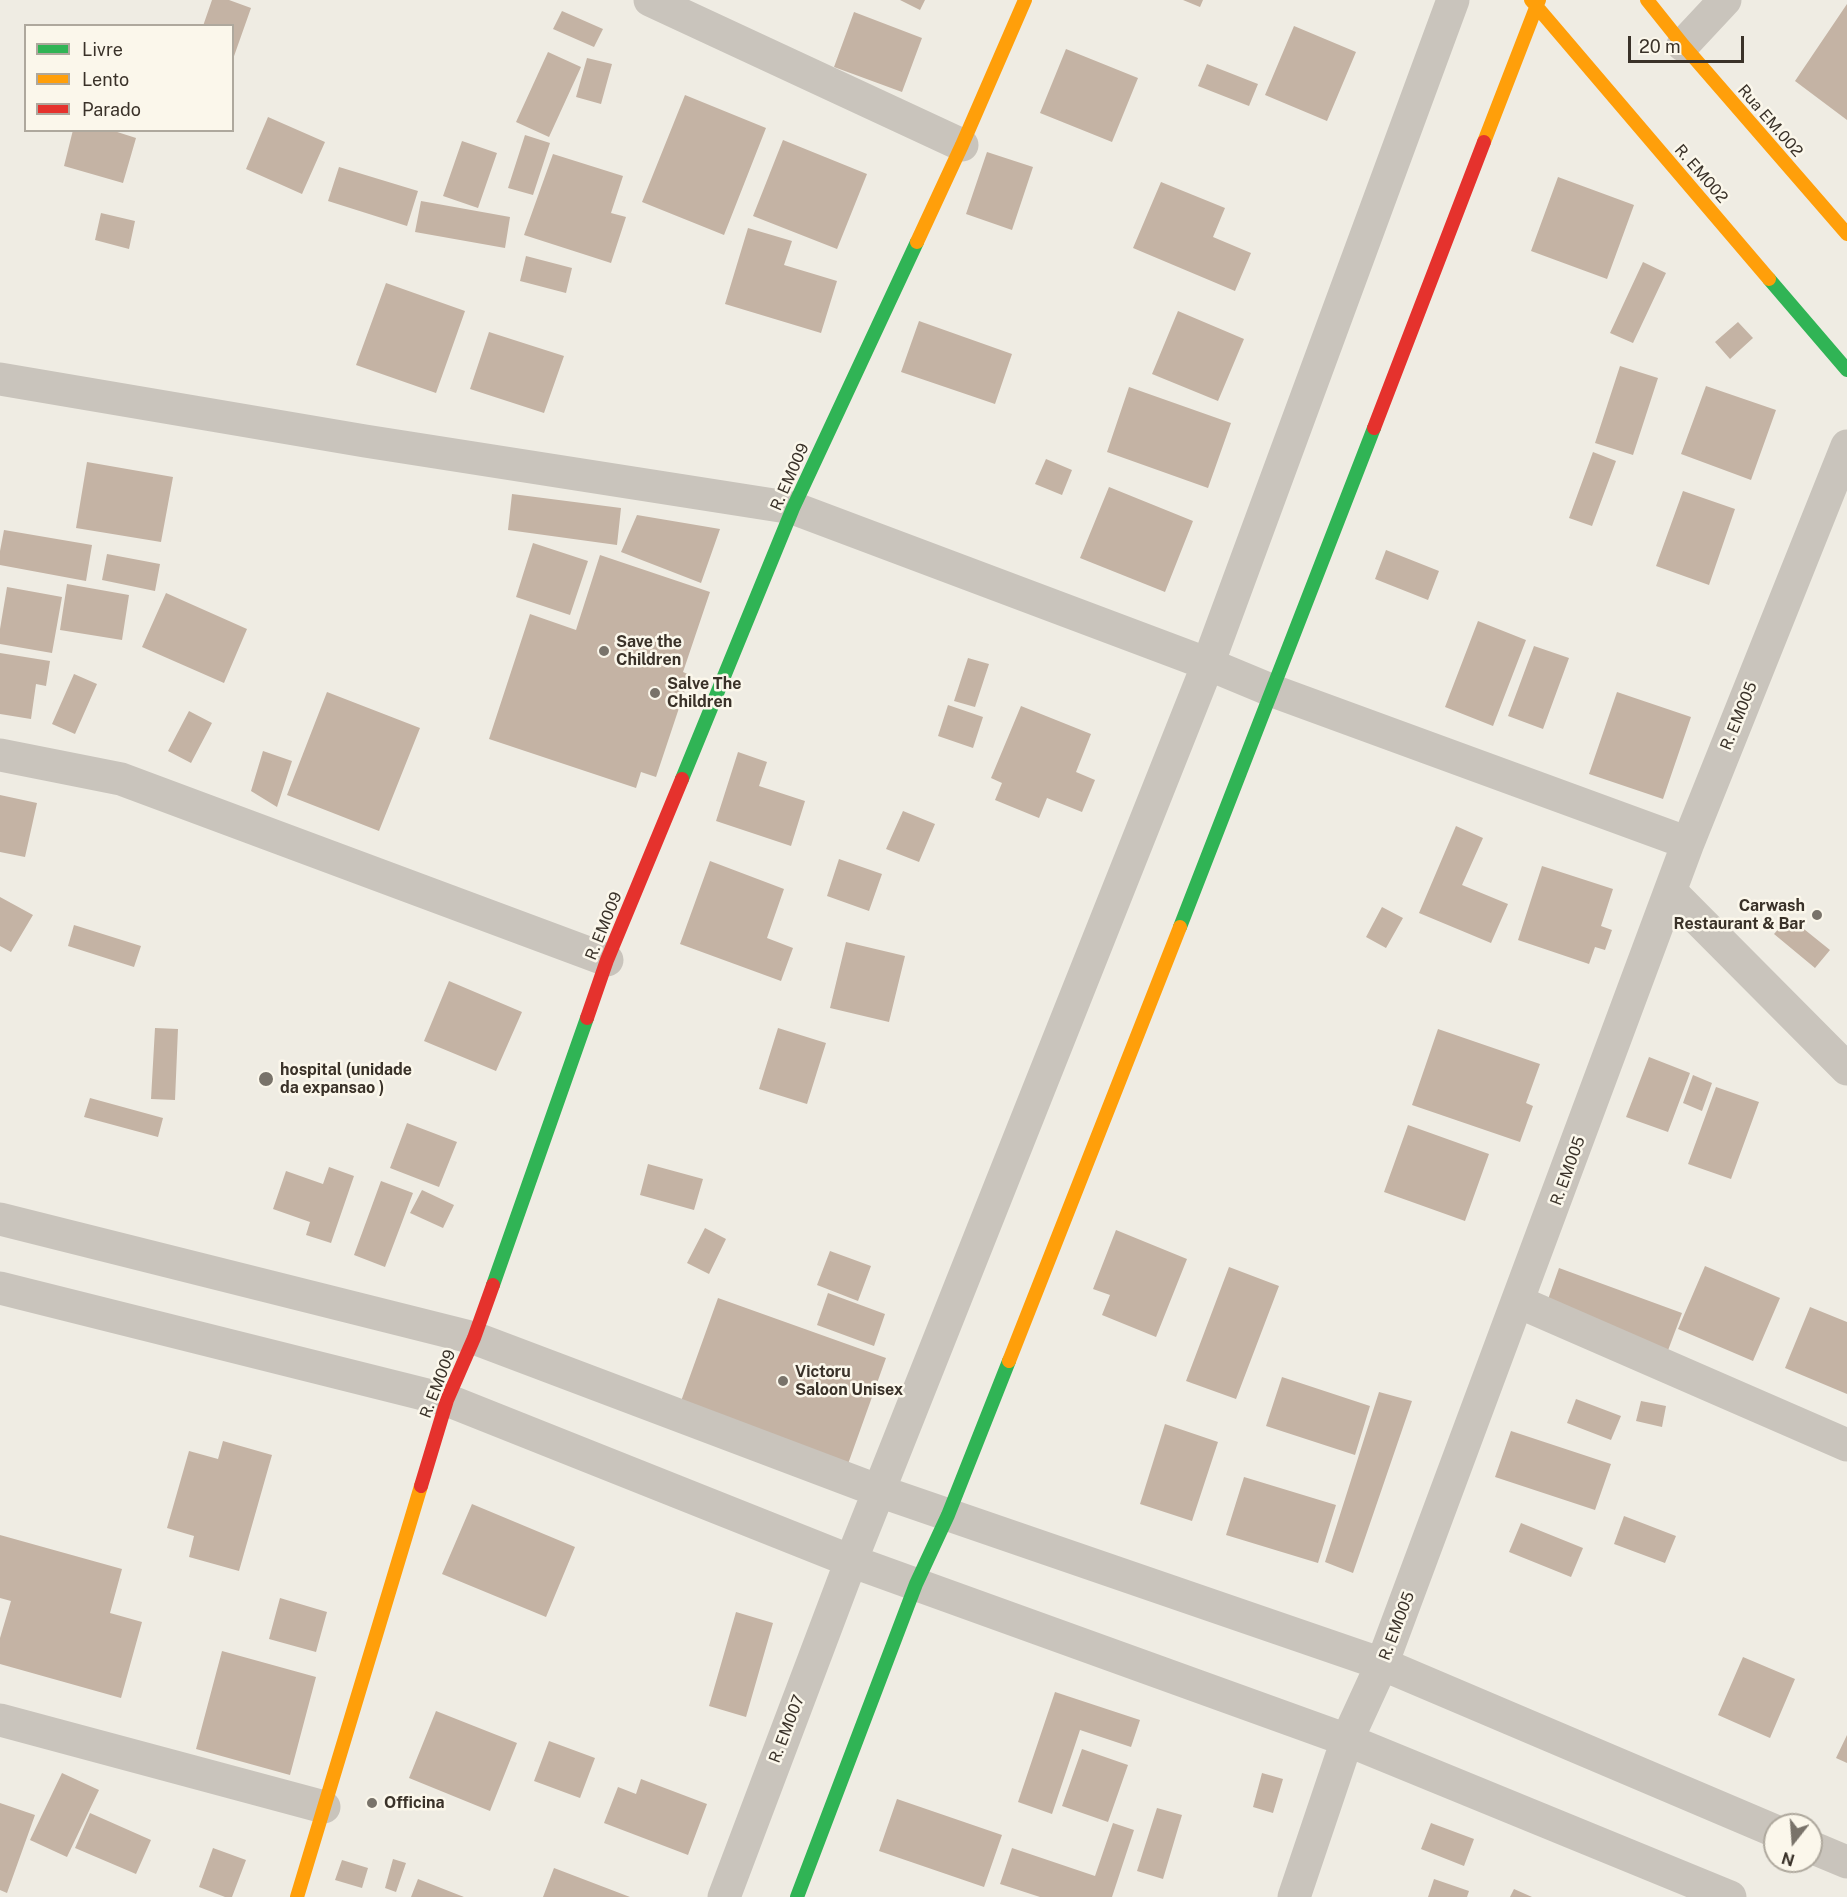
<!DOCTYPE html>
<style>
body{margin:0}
#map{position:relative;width:1847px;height:1897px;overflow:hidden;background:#efece3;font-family:"Public Sans",sans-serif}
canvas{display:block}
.legend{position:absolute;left:24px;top:24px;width:210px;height:108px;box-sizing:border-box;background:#fbf7eb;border:2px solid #aea89d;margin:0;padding:8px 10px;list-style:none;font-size:18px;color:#3a3229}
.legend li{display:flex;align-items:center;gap:12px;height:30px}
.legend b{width:30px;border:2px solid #aea89d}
.north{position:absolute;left:1763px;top:1813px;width:60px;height:60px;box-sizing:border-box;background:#fbf7eb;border:2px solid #aea89d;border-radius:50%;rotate:197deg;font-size:16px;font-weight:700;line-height:24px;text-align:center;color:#3a3229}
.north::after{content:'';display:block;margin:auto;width:21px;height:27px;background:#79736a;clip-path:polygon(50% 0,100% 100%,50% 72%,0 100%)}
.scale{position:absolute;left:1628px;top:36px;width:116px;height:27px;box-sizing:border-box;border:3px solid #3a3229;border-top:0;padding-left:8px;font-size:18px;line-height:21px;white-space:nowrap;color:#3a3229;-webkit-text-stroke:4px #fbf7eb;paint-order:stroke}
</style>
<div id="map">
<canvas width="1847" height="1897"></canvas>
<ul class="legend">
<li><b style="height:8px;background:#30b455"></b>Livre</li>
<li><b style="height:8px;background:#ff9f0a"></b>Lento</li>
<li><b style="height:8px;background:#e5322d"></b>Parado</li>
</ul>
<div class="north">N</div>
<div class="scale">20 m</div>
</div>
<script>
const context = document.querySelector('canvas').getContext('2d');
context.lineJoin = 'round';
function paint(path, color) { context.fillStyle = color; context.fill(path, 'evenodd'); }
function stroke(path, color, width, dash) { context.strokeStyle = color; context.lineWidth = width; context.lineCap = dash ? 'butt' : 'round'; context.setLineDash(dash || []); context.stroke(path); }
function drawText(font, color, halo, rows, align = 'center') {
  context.font = font + ' "Public Sans",sans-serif'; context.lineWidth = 5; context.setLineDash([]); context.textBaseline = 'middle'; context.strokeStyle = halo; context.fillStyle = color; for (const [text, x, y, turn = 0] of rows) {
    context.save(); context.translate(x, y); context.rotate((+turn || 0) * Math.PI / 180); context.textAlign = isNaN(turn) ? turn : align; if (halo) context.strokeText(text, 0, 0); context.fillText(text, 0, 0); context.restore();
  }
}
paint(new Path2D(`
 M212,0H229L251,8L233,59L232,26H203Z
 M900,0H925L920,10Z
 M1183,0H1203L1200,7Z
 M1847,4V120L1795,81Z
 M562,11L603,29L594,47L553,29Z
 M854,12L922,38L902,92L834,67Z
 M1294,26L1356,52L1327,121L1265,95Z
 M1066,49L1138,78L1112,142L1040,113Z
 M548,52L581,67L549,137L516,122Z
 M587,58L612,64L601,104L576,97Z
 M1207,64L1258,84L1249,106L1198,86Z
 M685,95L766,128L724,235L642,202Z
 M268,117L325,142L302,194L246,169Z
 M73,130H111L136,138L123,183L64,166Z
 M525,135L550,143L533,195L508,188Z
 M783,140L867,174L837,249L753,216Z
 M462,141L497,153L478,208L443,196Z
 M987,152L1033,167L1012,230L966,214Z
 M553,154L623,176L611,213L626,217L611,263L524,235Z
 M339,167L418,191L407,226L328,201Z
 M1558,177L1634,205L1607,279L1531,251Z
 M1161,182L1225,208L1213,237L1251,253L1235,291L1133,248Z
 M421,201L510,217L505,248L415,232Z
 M101,213L135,221L129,249L95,240Z
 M748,228L792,241L784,265L837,281L821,333L725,304Z
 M526,256L572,268L566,293L520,281Z
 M1643,262L1666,273L1633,343L1610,333Z
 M386,283L465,311L436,393L356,365Z
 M1178,311L1244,339L1218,401L1152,374Z
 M919,321L1012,354L995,404L901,372Z
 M1738,322L1753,338L1730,359L1715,342Z
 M489,332L564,356L544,413L470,389Z
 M1620,366L1658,378L1633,455L1595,443Z
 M1706,386L1776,410L1751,480L1681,454Z
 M1129,387L1231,423L1208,488L1107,452Z
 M1593,452L1616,461L1592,526L1569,518Z
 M1046,459L1072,470L1062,495L1035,484Z
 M87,462L173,477L161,542L76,528Z
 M1109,487L1193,521L1165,592L1080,558Z
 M1683,491L1735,509L1709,585L1656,566Z
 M512,494L621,508L617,545L508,530Z
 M637,515L720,529L701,583L621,552Z
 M4,530L92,545L86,581L0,565V551Z
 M533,543L588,561L570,615L516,597Z
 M1386,550L1439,571L1428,600L1375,579Z
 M107,554L160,564L155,591L102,580Z
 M600,555L710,592L683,672L690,675L656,777L641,772L636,788L489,739L530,614L576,630Z
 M67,584L129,595L122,640L60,630Z
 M7,587L62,597L52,653L0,644V629Z
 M166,593L247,629L224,683L142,647Z
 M1478,621L1526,640L1493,726L1445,707Z
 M1534,646L1569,658L1543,729L1508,716Z
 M0,653L50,661L46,686L36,684L31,719L0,714Z
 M968,658L989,664L975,707L954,701Z
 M74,674L97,684L75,734L52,724Z
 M327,692L420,728L379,831L287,795Z
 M1617,692L1691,717L1663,799L1589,774Z
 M948,705L983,717L973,748L938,736Z
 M1021,706L1091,734L1076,772L1095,780L1082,812L1047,798L1039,818L995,800L1002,783L991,778Z
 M189,711L212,723L191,763L168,751Z
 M263,751L292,761L277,807L251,791Z
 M738,752L767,762L759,786L805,801L791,846L716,821Z
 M0,795L37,803L25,857L0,852Z
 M903,811L935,824L919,862L886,849Z
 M1456,826L1483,838L1462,885L1508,904L1491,943L1419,913Z
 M839,859L882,874L869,911L827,896Z
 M710,861L784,889L767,938L793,948L781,981L680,944Z
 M1542,866L1613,889L1601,926L1612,930L1605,950L1595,947L1589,964L1518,940Z
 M0,897L33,915L11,952L0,946Z
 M1382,907L1403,918L1386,948L1366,937Z
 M1789,917L1830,950L1815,968L1774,934Z
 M74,925L141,946L134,967L68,946Z
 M846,942L905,956L889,1022L830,1008Z
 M449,981L522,1012L496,1071L424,1041Z
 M155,1028L178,1029L175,1100L151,1099Z
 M778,1028L826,1043L807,1104L759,1089Z
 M1438,1029L1540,1064L1526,1103L1533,1106L1520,1142L1412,1105Z
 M1649,1057L1690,1073L1668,1132L1626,1117Z
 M1693,1075L1712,1083L1702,1111L1683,1103Z
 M1716,1087L1759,1102L1731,1179L1688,1164Z
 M90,1098L163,1118L158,1137L84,1117Z
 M407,1123L457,1142L439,1187L390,1168Z
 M1408,1125L1489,1154L1465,1221L1384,1192Z
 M648,1164L703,1179L694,1210L640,1195Z
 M329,1167L354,1176L331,1243L306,1235L310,1222L273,1209L286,1171L323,1184Z
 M381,1181L413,1193L385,1267L354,1255Z
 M422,1190L454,1205L443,1228L410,1213Z
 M705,1228L726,1239L709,1274L687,1263Z
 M1116,1230L1187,1259L1156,1337L1102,1315L1110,1295L1093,1289Z
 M830,1251L871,1266L858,1301L817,1285Z
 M1705,1266L1780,1298L1753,1361L1678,1329Z
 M1229,1267L1279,1286L1236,1399L1186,1381Z
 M1559,1268L1682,1313L1667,1353L1545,1308Z
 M828,1293L885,1314L874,1346L817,1325Z
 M718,1298L886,1358L848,1464L680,1404Z
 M1810,1307L1847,1322V1394L1785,1368Z
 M1282,1377L1370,1406L1355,1455L1266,1426Z
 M1379,1392L1412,1401L1353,1573L1325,1562Z
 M1576,1399L1621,1416L1611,1440L1567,1423Z
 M1641,1401L1666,1406L1662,1427L1636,1421Z
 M1165,1424L1218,1442L1192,1521L1140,1504Z
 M1511,1431L1611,1464L1595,1510L1495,1477Z
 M223,1441L272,1455L239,1571L189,1557L194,1536L167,1528L189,1451L218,1459Z
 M1244,1477L1336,1505L1318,1563L1226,1535Z
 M472,1504L575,1547L546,1617L442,1574Z
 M1624,1516L1676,1536L1665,1563L1614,1544Z
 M1521,1523L1583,1548L1571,1577L1509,1552Z
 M0,1535L122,1569L110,1613L142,1622L121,1698L0,1664V1638L11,1601L0,1598Z
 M280,1598L327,1612L316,1652L269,1639Z
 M736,1612L773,1623L746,1717L709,1706Z
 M222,1651L316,1677L290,1775L196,1749Z
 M1743,1657L1795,1679L1770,1738L1718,1715Z
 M1055,1692L1140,1720L1131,1747L1080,1730L1052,1814L1018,1802Z
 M436,1711L517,1743L490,1811L409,1778Z
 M1847,1735V1763L1836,1758Z
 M549,1741L595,1758L580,1798L534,1781Z
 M1082,1749L1128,1765L1108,1822L1062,1806Z
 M62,1773L99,1790L67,1857L30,1840Z
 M1262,1773L1283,1779L1273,1813L1253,1807Z
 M641,1779L707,1804L688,1855L604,1823L618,1787L636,1794Z
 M897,1799L1002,1835L984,1887L879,1851Z
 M0,1803L35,1815L7,1893L0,1890Z
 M1157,1808L1182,1815L1163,1879L1137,1871Z
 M90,1813L151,1840L136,1874L75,1848Z
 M1113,1823L1134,1830L1112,1897H1040L1000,1884L1012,1848L1095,1876Z
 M1431,1823L1474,1839L1464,1866L1421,1849Z
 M213,1848L246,1860L232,1897H225L199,1887Z
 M393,1859L406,1863L396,1892L385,1888Z
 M342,1860L368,1868L362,1888L335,1880Z
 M554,1868L630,1897H543Z
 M418,1879L464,1897H411Z
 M1434,1879L1469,1891L1467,1897H1428Z
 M1514,1889L1532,1897H1510Z`), '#c4b3a4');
stroke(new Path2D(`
 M650,0L962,145
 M1683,45L1725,0
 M0,379L365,441L793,508L1208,664L1273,691L1688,843
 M0,755L121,779L607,960
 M1671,892L1847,1069
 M0,1219L474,1338L879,1491L1382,1664L1775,1831
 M0,1288L447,1400L851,1561L1347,1740L1730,1897
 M1519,1302L1847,1445
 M0,1720L324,1807
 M1811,1847L1847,1862
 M724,1897L851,1561L1208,664L1453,0
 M1294,1897L1347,1740L1382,1664L1688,843L1847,446`), '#c9c4bc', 33);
stroke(new Path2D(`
 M1769,279L1847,370
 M682,779L793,508L917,242
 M1180,927L1374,428
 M493,1285L587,1018
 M797,1897L916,1584L948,1515L1009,1361`), '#30b455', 14);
stroke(new Path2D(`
 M1531,0L1769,279
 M1647,0L1683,45L1847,234
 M1484,142L1539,0
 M917,242L962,145L1025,0
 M1009,1361L1180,927
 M297,1897L421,1486`), '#ff9f0a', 14);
stroke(new Path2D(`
 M1374,428L1484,142
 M587,1018L607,960L682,779
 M421,1486L447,1400L474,1338L493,1285`), '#e5322d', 14);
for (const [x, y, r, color] of [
 [604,651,6,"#79736a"],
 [655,693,6,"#79736a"],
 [1817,915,6,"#79736a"],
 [266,1079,8,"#79736a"],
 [783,1381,6,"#79736a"],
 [372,1803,6,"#79736a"]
]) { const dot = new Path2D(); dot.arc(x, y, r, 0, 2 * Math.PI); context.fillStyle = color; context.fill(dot); stroke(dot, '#fbf7eb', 2); }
drawText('16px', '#3a3229', '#fbf7eb', [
 ["Rua EM.002",1770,121,49],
 ["R. EM002",1701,174,49],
 ["R. EM009",790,477,-66],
 ["R. EM005",1739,716,-68],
 ["R. EM009",604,926,-68],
 ["R. EM005",1568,1171,-70],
 ["R. EM009",438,1384,-69],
 ["R. EM005",1397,1626,-69],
 ["R. EM007",787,1729,-69]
]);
drawText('bold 16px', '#3a3229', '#fbf7eb', [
 ["Save the",616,642],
 ["Children",616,660],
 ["Salve The",667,684],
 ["Children",667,702],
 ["Carwash",1805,906,"right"],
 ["Restaurant & Bar",1805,924,"right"],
 ["hospital (unidade",280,1070],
 ["da expansao )",280,1088],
 ["Victoru",795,1372],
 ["Saloon Unisex",795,1390],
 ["Officina",384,1803]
], 'left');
</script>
